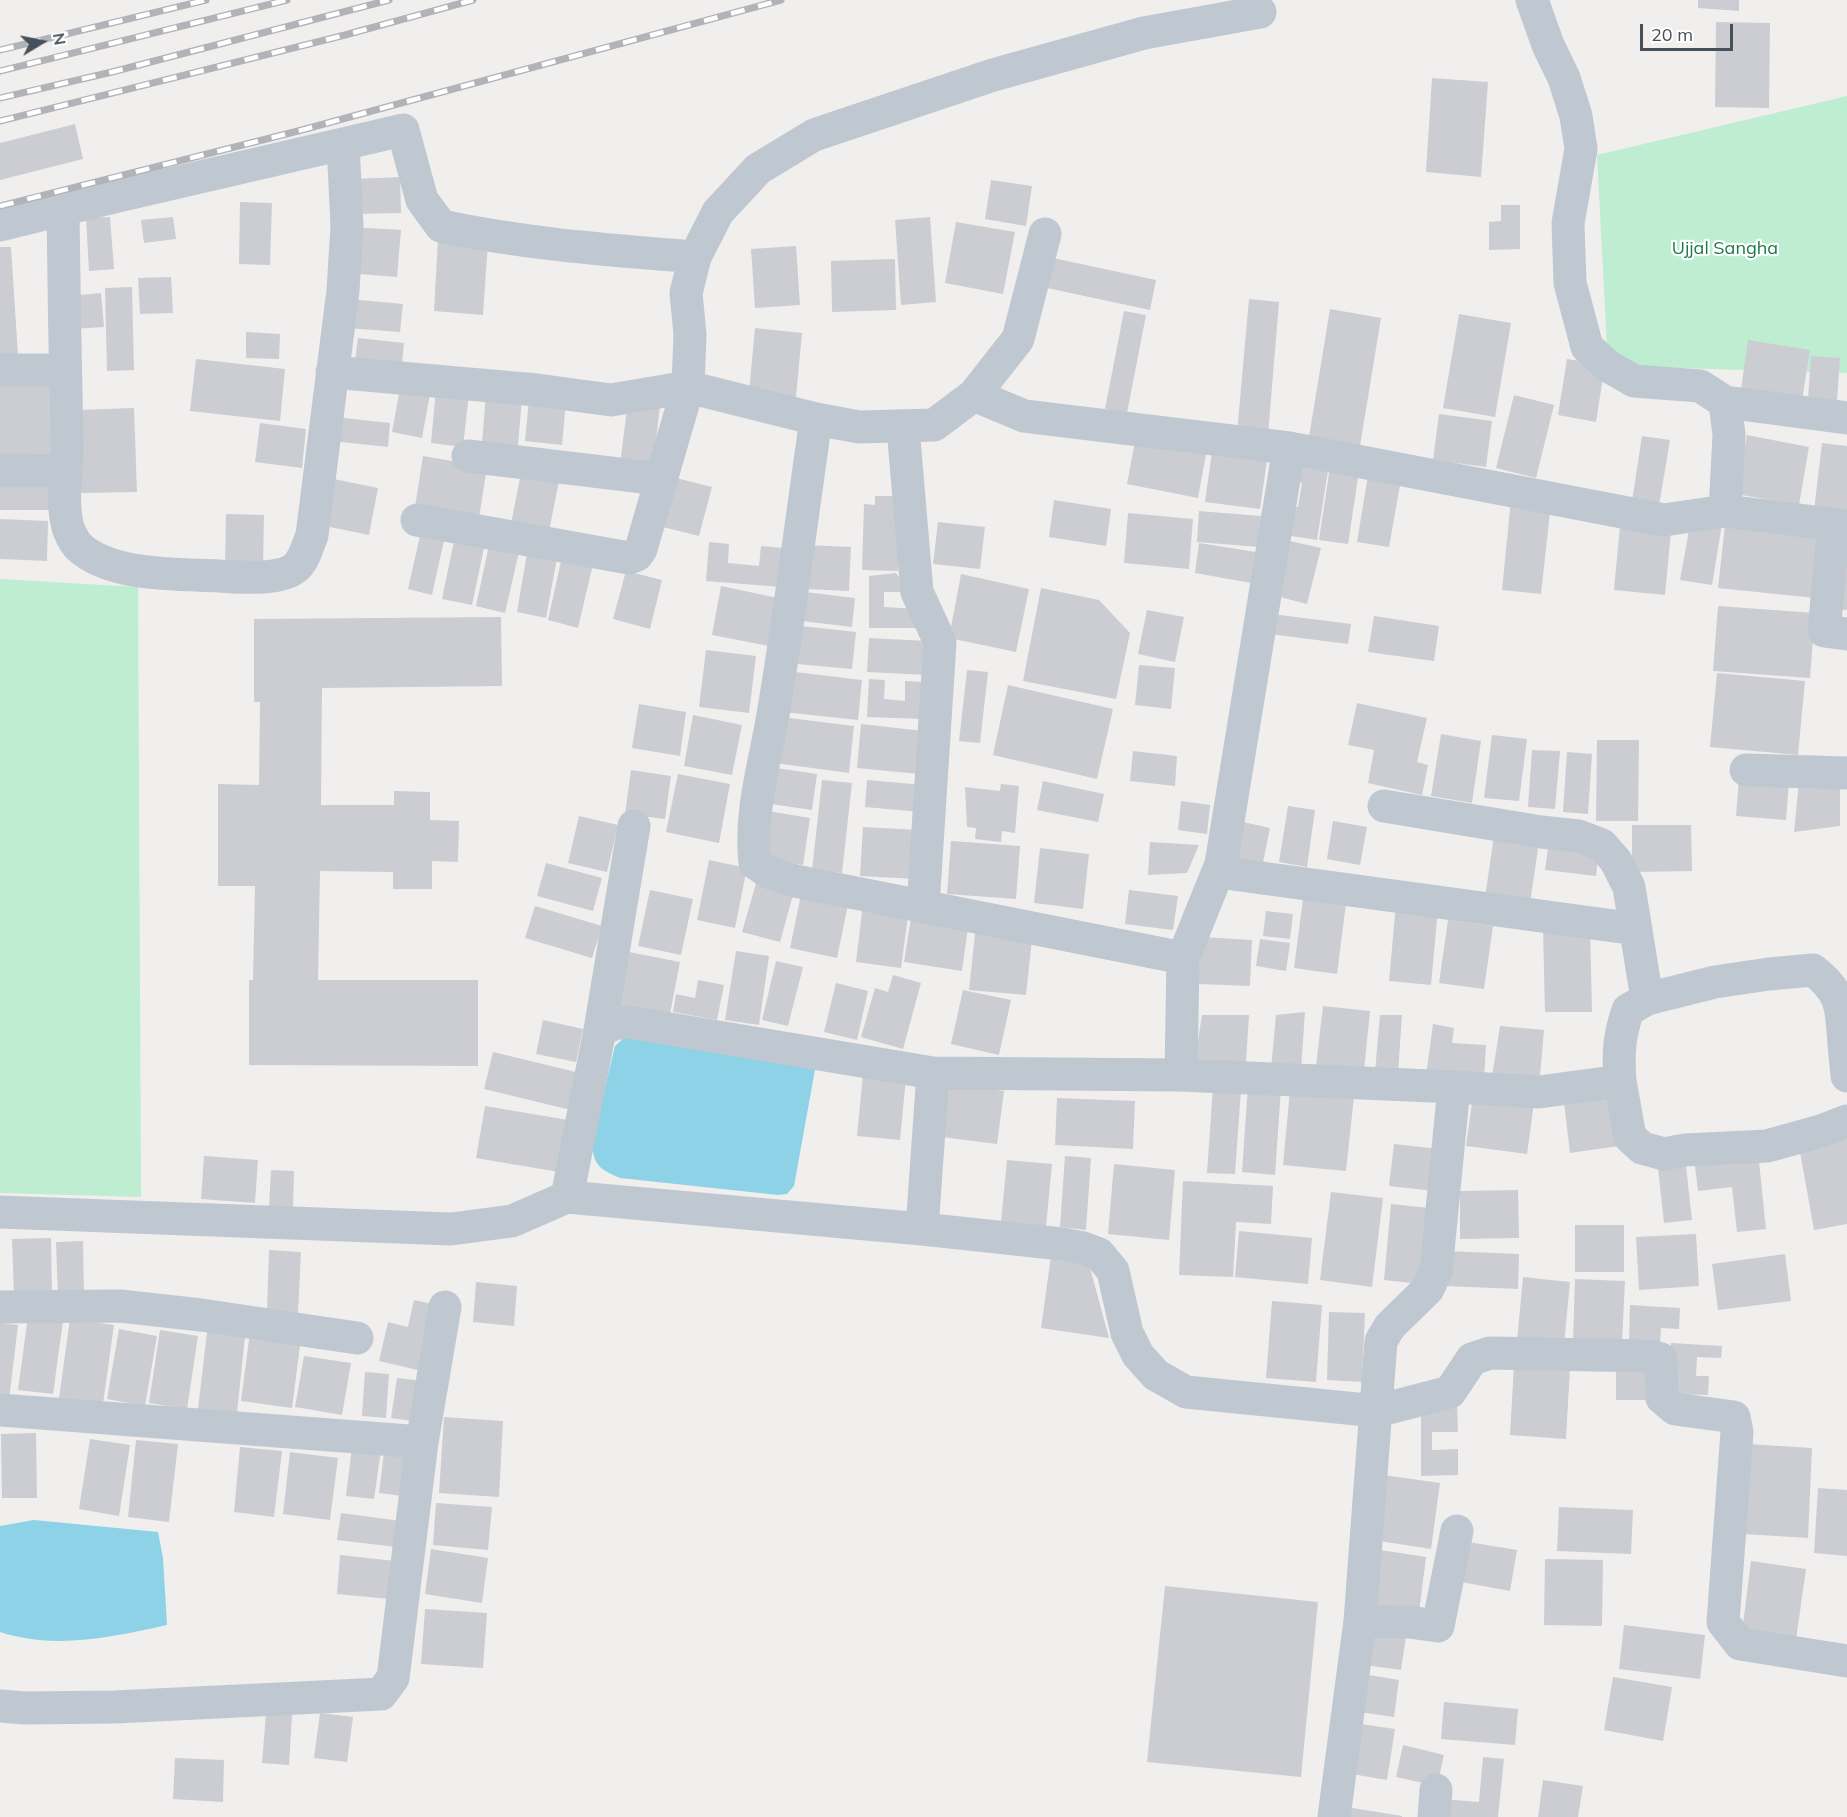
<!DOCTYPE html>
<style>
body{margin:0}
#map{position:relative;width:1847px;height:1817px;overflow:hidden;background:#f1eeee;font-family:Mulish,sans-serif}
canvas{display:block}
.north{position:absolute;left:12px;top:12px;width:60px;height:60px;-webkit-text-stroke:4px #fff;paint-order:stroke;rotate:80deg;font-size:16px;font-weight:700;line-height:24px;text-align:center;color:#47515b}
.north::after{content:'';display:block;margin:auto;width:21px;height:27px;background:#47515b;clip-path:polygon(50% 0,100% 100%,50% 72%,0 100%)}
.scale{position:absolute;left:1640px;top:24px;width:93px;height:27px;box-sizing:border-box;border:3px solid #47515b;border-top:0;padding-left:8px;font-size:18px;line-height:21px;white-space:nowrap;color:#47515b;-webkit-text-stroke:4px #fff;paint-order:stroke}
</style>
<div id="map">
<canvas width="1847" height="1817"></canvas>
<div class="north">N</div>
<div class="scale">20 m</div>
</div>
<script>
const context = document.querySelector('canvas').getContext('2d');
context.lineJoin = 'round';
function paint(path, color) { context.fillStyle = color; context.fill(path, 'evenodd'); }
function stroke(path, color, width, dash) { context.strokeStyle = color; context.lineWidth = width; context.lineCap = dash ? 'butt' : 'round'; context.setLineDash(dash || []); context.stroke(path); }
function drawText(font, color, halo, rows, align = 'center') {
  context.font = font + ' Mulish,sans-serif'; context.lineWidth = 4.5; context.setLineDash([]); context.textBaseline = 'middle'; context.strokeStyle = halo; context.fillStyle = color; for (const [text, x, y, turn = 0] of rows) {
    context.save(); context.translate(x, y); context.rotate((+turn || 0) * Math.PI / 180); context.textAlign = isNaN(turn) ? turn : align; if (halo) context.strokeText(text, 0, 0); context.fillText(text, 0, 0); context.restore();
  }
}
paint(new Path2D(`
 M1847,96V373L1608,366L1597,155Z
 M0,579L138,587L141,1197L0,1193Z`), '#beedd1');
paint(new Path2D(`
 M633,1036L816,1064L794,1186L787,1194L778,1195L620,1178C599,1169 593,1165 592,1141L615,1046L623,1039Z
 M34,1520L158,1532L163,1558L167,1625C112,1637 55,1650 0,1632V1526Z`), '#8dd2e7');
paint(new Path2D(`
 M1698,0H1739V11L1698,8Z
 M1716,22L1770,23L1769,108L1715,107Z
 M1432,78L1488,82L1481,177L1426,172Z
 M75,124L83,159L0,180V143Z
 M400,177L401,213L353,214V179Z
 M991,180L1032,186L1026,226L985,219Z
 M240,202L272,203L270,265L239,264Z
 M1501,205H1520V249L1489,250V222L1501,221Z
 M110,217L114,269L89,271L86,218Z
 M173,217L176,239L144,243L141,220Z
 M930,217L936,302L901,305L895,220Z
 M956,222L1015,232L1003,294L945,283Z
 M351,227L401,230L397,277L347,273Z
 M438,239L488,243L483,315L434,311Z
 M796,246L800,305L755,308L751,249Z
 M0,247H11L18,355L0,356Z
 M1053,258L1156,280L1150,310L1047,288Z
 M895,259L896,310L832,312L831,261Z
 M171,277L173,313L140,314L138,278Z
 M132,287L134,370L107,371L105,288Z
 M101,293L104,327L72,329L69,296Z
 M349,299L403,304L400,332L347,328Z
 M1249,299L1279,302L1268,435L1237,433Z
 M1330,309L1381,318L1360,446L1309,437Z
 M1124,311L1146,315L1127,413L1105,409Z
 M1459,314L1511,323L1495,417L1443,408Z
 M755,328L802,333L796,397L749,392Z
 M246,332L280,334L279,359L246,358Z
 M358,338L404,343L401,374L354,369Z
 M1748,340L1810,350L1802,400L1741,390Z
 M1811,356L1840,358L1837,401L1808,399Z
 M196,359L285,369L280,421L190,411Z
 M1567,359L1605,365L1596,422L1558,415Z
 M53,382V461H0V383Z
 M401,383L431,388L422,438L392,432Z
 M436,389L469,393L463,447L431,443Z
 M486,394L522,397L518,446L482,443Z
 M1514,395L1554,405L1536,478L1496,468Z
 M529,399L566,402L562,445L525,441Z
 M628,401L660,405L653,468L620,464Z
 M134,408L137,492L80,493L78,410Z
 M1439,414L1492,421L1486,467L1433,460Z
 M334,417L390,423L388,447L332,441Z
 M260,423L306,429L302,468L255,462Z
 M1747,435L1809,447L1799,505L1736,494Z
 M1136,436L1207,449L1198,498L1127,484Z
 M1642,436L1670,440L1658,512L1631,508Z
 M1822,443L1847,446V514L1814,510Z
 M1212,452L1267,460L1260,509L1205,502Z
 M1291,452L1330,458L1317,540L1278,534L1283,505L1298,507L1302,483L1287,480Z
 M423,456L487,467L479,518L415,507Z
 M1330,467L1359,471L1348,544L1319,540Z
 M1369,469L1402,474L1389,547L1357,542Z
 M521,473L559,481L548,536L510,529Z
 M672,477L712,487L699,536L659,526Z
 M0,479H49L50,510H0Z
 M334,479L378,488L369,535L325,526Z
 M875,496H901L898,571L862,570L864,504L875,505Z
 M1511,499L1551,503L1541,594L1502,590Z
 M1054,500L1111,509L1106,546L1049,537Z
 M1199,511L1261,516L1259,547L1197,542Z
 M1128,513L1193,519L1189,569L1124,563Z
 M226,514L264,515L263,568H225Z
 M0,519L48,521L47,561L0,559Z
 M1691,519L1722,524L1712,585L1680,580Z
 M938,522L985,527L980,569L933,564Z
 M1725,525L1822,536L1815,598L1718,588Z
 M1620,526L1671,531L1665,595L1614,590Z
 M421,531L445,536L432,595L408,589Z
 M455,536L485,543L472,605L442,599Z
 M1281,539L1321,548L1307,604L1268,594Z
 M1847,539V610L1834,609Z
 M709,542L729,544L728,563L759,566L761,546L784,548L781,587L706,581Z
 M1199,543L1256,552L1251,583L1195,573Z
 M489,545L519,552L505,613L476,606Z
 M807,545L851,547L849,591L805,589Z
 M527,553L557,558L546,618L517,612Z
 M562,557L593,564L578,628L548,620Z
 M626,571L662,580L650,629L613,619Z
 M896,573L909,592H884V607L919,609L928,628H869V576Z
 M961,574L1029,589L1016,652L949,638Z
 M721,586L778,598L769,646L712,635Z
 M1041,588L1099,600L1130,633L1116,699L1023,681Z
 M805,592L855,598L852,627L802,621Z
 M1718,606L1815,613L1810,678L1713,671Z
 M1147,610L1184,617L1175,662L1138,654Z
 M1272,614L1351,624L1348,644L1270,634Z
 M1374,616L1439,626L1434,661L1368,652Z
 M501,617L502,686L322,688L321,805H394V791L430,792V820L459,821L458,862L432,861V889H393V872L320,871L318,980H478V1066L249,1065V980H253L255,886H218V784L259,785L260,702H254V619Z
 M801,626L856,632L852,669L797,664Z
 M869,638L928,641L927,675L867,672Z
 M706,650L756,656L749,713L699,707Z
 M1139,665L1175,668L1171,709L1135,705Z
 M967,670L988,672L980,743L959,741Z
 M787,671L862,680L858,720L783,712Z
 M1717,673L1805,681L1798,755L1710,747Z
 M869,679L885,680L884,699L905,701V681L925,682L923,719L867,717Z
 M1008,685L1113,709L1097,779L993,755Z
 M1357,703L1427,718L1417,762L1428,765L1422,795L1368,783L1374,750L1348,745Z
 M639,704L686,712L680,756L632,748Z
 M693,715L742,725L732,775L684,766Z
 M781,717L854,726L849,773L775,763Z
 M861,724L923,731L919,774L857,768Z
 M1441,734L1481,741L1472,803L1431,796Z
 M1492,735L1527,739L1519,801L1484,798Z
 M1597,740H1639L1638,821H1596Z
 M1532,750L1560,751L1555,809L1528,807Z
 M1133,751L1177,756L1175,786L1130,781Z
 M1567,752L1592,754L1588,814L1563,812Z
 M769,767L817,774L812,810L764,803Z
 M631,770L671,776L665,819L625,814Z
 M678,774L730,784L719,843L666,832Z
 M1739,777L1789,781L1786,820L1736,816Z
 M822,780L852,783L842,873L812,870Z
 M867,780L924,785L921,812L865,807Z
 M1043,781L1104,794L1098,822L1037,810Z
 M1799,782H1840V826L1794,832Z
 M1001,784L1019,786L1015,833L1002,831L1001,842L975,839L976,828L967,827L965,787L1000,791Z
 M1181,801L1210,805L1207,834L1178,830Z
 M1288,806L1315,810L1307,867L1279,862Z
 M768,811L810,818L803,865L760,858Z
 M579,816L618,825L607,872L568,863Z
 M1333,821L1367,827L1360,865L1327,859Z
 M1243,822L1270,828L1261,872L1233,867Z
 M1632,825H1691L1692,871L1632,872Z
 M863,827L919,830L916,879L860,876Z
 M1494,836L1539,842L1529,910L1484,904Z
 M951,841L1020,846L1016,899L947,894Z
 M1150,842L1199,845L1187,873L1148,875Z
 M1549,842L1599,848L1596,876L1545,870Z
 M1040,848L1089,854L1083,909L1034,903Z
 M709,860L747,868L735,928L697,920Z
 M546,863L602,878L593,911L537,896Z
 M759,873L796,884L780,942L742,932Z
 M803,885L850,895L837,958L790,948Z
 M650,890L693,899L681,955L638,946Z
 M1129,890L1178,896L1173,930L1125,924Z
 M1304,891L1347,896L1337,974L1294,968Z
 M863,903L909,909L901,968L856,962Z
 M1396,904L1438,908L1431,985L1389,981Z
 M535,906L602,926L592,958L525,938Z
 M912,911L969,920L962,971L904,962Z
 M1266,911L1293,914L1290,939L1263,936Z
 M1448,920L1493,926L1484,989L1439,983Z
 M976,924L1033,930L1026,995L969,990Z
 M1590,927L1592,1012H1545L1543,928Z
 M1201,937L1252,940L1250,986L1198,984Z
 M1260,939L1290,943L1286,971L1256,966Z
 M736,951L769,956L759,1025L725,1020Z
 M629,952L680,962L669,1019L618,1009Z
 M776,961L803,967L788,1026L762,1020Z
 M893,975L921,983L903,1049L861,1037L875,988L888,992Z
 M698,980L724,985L717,1020L673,1012L676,994L695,998Z
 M836,983L868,991L857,1040L824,1032Z
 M963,990L1011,1000L999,1055L951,1044Z
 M1323,1006L1370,1011L1363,1081L1315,1075Z
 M1305,1012L1301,1070L1271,1069L1276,1015Z
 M1202,1015H1249L1246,1063L1195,1060Z
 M1380,1015H1402L1398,1074L1375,1072Z
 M543,1020L583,1029L576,1062L536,1054Z
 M1433,1024L1454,1028L1452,1043L1486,1045L1484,1079L1426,1076Z
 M1500,1026L1544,1030L1539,1088L1491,1083Z
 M493,1052L580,1073L571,1110L484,1089Z
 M863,1074L906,1078L900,1140L857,1136Z
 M948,1084L1004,1091L997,1144L942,1137Z
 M1248,1086L1281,1088L1275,1175L1242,1172Z
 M1213,1087L1241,1090L1235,1174L1207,1173Z
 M1611,1087L1619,1146L1570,1153L1563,1094Z
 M1290,1090L1354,1097L1346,1171L1283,1165Z
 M1473,1096L1534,1103L1527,1154L1466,1146Z
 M1057,1098L1135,1101L1133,1149L1055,1145Z
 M485,1106L568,1120L559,1172L476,1158Z
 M1847,1132V1224L1814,1230L1798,1141Z
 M1394,1144L1439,1149L1434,1191L1389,1186Z
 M1758,1152L1766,1229L1737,1232L1732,1187L1698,1191L1694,1158Z
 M204,1156L258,1160L255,1203L201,1199Z
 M1065,1156L1091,1158L1086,1230L1060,1227Z
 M1685,1157L1692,1220L1664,1223L1657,1159Z
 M1007,1160L1052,1164L1046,1227L1001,1222Z
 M1114,1164L1175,1170L1169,1240L1108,1234Z
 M271,1170L294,1171L293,1210L269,1209Z
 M1183,1181L1273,1186L1271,1224L1236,1222L1233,1277L1179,1275Z
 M1518,1190L1519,1238L1460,1239V1191Z
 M1331,1192L1383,1198L1372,1287L1320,1280Z
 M1391,1204L1429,1208L1421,1284L1384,1280Z
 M1575,1225H1624V1272H1575Z
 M1239,1231L1312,1238L1308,1284L1235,1277Z
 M1696,1234L1699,1286L1639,1290L1636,1237Z
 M51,1238L52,1294L14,1295L12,1239Z
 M83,1241L84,1297H58L56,1242Z
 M1052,1249L1086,1253L1109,1338L1041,1328Z
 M269,1250L301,1252L298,1313L267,1311Z
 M1445,1251L1519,1254L1518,1289L1444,1286Z
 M1785,1254L1791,1301L1718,1310L1712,1264Z
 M1523,1277L1570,1282L1564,1345L1517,1341Z
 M1575,1279L1625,1281L1622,1342L1573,1340Z
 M476,1282L517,1286L514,1326L473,1322Z
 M414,1300L441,1306L426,1372L379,1361L388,1322L408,1327Z
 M1272,1301L1322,1305L1316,1382L1266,1378Z
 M1630,1305L1680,1308L1679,1329L1661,1328L1660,1346L1629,1344Z
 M1329,1312L1365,1313L1362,1382L1327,1380Z
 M28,1316L63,1321L53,1394L18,1390Z
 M70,1319L114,1325L103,1404L59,1398Z
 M0,1323L18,1325L9,1400L0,1399Z
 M119,1329L157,1336L145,1406L107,1399Z
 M160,1330L198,1336L187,1409L149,1403Z
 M207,1332L245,1336L237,1413L198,1409Z
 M250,1332L301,1338L292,1408L241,1401Z
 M1671,1343L1722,1346L1721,1358L1697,1357L1696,1376H1709L1708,1395L1669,1394Z
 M304,1356L351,1363L342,1415L295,1407Z
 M1616,1360H1651L1650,1400H1616Z
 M1514,1365L1570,1368L1566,1439L1510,1435Z
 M365,1372L389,1374L386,1418L362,1416Z
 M397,1378L424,1381L419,1422L391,1418Z
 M1421,1404H1457L1458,1432H1432V1450L1458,1449V1475L1421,1476Z
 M444,1417L503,1421L499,1497L439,1493Z
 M36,1433L37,1498H2L1,1434Z
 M90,1439L130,1445L119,1516L79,1509Z
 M136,1440L178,1444L169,1522L128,1517Z
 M1748,1444L1812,1448L1808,1538L1743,1534Z
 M240,1447L282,1451L274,1517L234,1512Z
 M352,1447L381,1450L374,1499L346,1496Z
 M290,1452L338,1458L330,1520L283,1514Z
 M384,1452L416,1457L410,1497L379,1493Z
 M1383,1475L1440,1483L1431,1549L1373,1540Z
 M1818,1488L1847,1490V1556L1814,1553Z
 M436,1503L492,1507L488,1550L433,1545Z
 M1559,1507L1633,1510L1631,1554L1557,1551Z
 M341,1513L408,1522L405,1548L337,1540Z
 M1468,1542L1517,1550L1510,1591L1461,1582Z
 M431,1549L488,1558L482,1603L425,1594Z
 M1374,1549L1426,1557L1419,1613L1366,1606Z
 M340,1555L404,1562L400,1600L337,1594Z
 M1545,1559L1603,1560L1602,1626L1544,1625Z
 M1751,1561L1806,1569L1796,1640L1742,1632Z
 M1165,1586L1318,1602L1301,1777L1147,1762Z
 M425,1609L487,1613L483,1668L421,1664Z
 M1363,1624L1407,1630L1401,1670L1358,1664Z
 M1624,1625L1705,1635L1700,1679L1619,1669Z
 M1357,1673L1399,1680L1394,1717L1352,1711Z
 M1613,1677L1672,1687L1663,1741L1604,1730Z
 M1444,1702L1518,1709L1515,1745L1441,1739Z
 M266,1713L292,1715L289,1765L262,1763Z
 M320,1713L353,1717L347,1762L314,1758Z
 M1354,1723L1395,1729L1387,1780L1346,1773Z
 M1403,1745L1444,1755L1437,1786L1396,1777Z
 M1483,1757L1504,1759L1498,1817H1440L1442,1799L1479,1802Z
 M175,1758L224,1760L223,1802L173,1799Z
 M1543,1780L1583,1786L1578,1817H1538Z
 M1346,1807L1402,1816V1817H1345Z`), '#cbcdd3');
stroke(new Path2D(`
 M1532,0L1548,45L1564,78L1576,116L1581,149L1568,223L1570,283L1587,347L1608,366L1634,381L1700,386L1725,402L1729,435L1725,511
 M63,209C64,286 65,364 67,441C68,468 61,496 67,523C68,530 74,542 79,547C112,577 178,574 219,576C240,577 279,581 295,568C304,561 308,545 312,535L343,291L347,226L343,144
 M0,225L114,197L403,130L422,200L441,226C525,244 610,250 695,257
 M0,370H65
 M332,372L537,390L611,400L688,387L641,549L637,555L629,558L417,520
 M974,395L1018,339L1045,234
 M1725,402L1847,418
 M816,419C802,516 790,613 774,709C766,760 749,811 755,863L768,872L795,881L1183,958
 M903,428L917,592L940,642L923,907
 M1289,448L1664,520L1725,511L1847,526
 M468,456L660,479
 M0,470L65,471
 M1834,524L1824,631L1847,634
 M1746,770L1847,773
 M1384,806L1541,832L1578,836L1602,845L1616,861L1629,887L1647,999
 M1218,872L1636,929
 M600,1030L634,826
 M1844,1044L1847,1076
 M1181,1075L1183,958L1221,864L1289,448L1024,416L974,395L934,425L859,427L816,419L688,387L690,334L686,293L695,257L718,212L758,169L814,135L993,75L1144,33L1260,12
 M1620,1081L1630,1137L1642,1148L1664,1154L1685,1150L1767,1146L1821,1131L1847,1121
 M567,1197L600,1030L614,1024L628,1022L933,1073L1181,1075L1454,1087L1539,1092L1620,1081C1618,1054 1619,1036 1628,1010L1647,999L1715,982L1769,974L1813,970C1844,994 1841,1009 1844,1044H1847
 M0,1212L451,1229L512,1221L567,1197L922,1229L1062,1244L1083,1248L1099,1254L1113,1271L1127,1333L1138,1355L1156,1375L1186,1392L1377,1411L1450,1392L1472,1359L1490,1353L1650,1356L1661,1359L1662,1398L1675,1409L1734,1417L1737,1432L1723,1622L1740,1644L1847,1661
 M922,1229L933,1073
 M0,1307L120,1306L201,1315L357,1338
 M0,1410L422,1442
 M1360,1621L1409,1622L1438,1626L1457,1531
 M0,1706L25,1708L115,1707L381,1694L393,1678L422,1442L445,1307
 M1334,1817L1360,1621L1381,1341L1390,1326L1428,1289L1436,1271L1454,1087
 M1434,1817L1436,1790`), '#bfc8d0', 33);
const rail = new Path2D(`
 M0,50L206,0
 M0,71L287,0
 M0,98L112,72L389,0
 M0,121L345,35L473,0
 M0,206L298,131L781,0`);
stroke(rail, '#b1b3b8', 7);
stroke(rail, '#fff', 4.5, [14]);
drawText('18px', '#1b794c', '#fff', [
 ["Ujjal Sangha",1725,249]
]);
</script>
